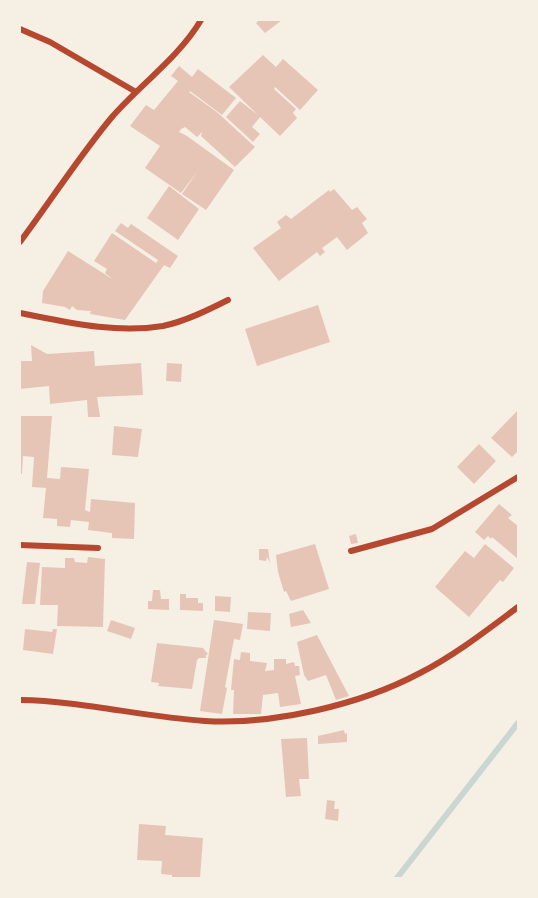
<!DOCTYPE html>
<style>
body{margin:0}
#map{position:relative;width:538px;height:898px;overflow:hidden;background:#f6efe4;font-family:Barlow,sans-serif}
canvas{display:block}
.frame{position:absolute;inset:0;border:21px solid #f6efe4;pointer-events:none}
</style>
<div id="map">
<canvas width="538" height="898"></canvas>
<div class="frame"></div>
</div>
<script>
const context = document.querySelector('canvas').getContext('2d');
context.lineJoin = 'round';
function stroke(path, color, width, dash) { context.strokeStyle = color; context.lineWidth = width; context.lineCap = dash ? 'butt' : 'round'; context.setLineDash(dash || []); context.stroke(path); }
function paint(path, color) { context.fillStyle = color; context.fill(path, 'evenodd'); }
stroke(new Path2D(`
 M397,878L518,723`), '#c9d6d2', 6);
paint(new Path2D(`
 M259,20H282L265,33L256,23Z
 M263,55L276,67L283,59L318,90L300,110L275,87L274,89L296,109L293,113L297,118L280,136L260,117L252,127L260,134L253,142L226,117L240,101L258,115L229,87Z
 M179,66L192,77L198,69L236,98L222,115L190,91L189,92L218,113L255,147L235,167L201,136L202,132L197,137L185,127L181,129L179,132L187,136L234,170L206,210L182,194L197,172L181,193L145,168L160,146L130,126L146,105L154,110L178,81L171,76Z
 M169,186L199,209L178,240L147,218Z
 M334,189L352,210L357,207L367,219L362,223L368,233L347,250L337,237L322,248L325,252L320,256L317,252L279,281L253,248L281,228L277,222L286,215L291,219L329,190L330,192Z
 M121,223L128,228L131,224L178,256L170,268L164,265L125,320L90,314L91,311L77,310L72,306L70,310L65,307L42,303L43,291L68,251L114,280L105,273L107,269L94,261L112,233L156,263L158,260L115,231Z
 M318,305L330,342L257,366L245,329Z
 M31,345L47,354L94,351L95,366L141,363L143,395L97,397L100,417H88L87,400L50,404L49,386L20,389V361H32Z
 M167,363L182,364L181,382L166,381Z
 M518,410V451L512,457L491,438Z
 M20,416H52L47,478L60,479L61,467L89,469L85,510L90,512L91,499L135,503L134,539L112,538V533L88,530L89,522L71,520L70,527L57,526V519L43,518L46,488L32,487L34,457L23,456L22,474H20Z
 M114,426L142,429L138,457L112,455Z
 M479,444L496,461L474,484L457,467Z
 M499,504L512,515L508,518L518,526V559L492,537L491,539L488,536L484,540L475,532Z
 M356,534L358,543L351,544L349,536Z
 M315,544L329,589L291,601L286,591L284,592L278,572L276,555Z
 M485,544L514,568L503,582L500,580L469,617L435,587L465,551L474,558Z
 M259,549H268L270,563L267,557L266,561L259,560Z
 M88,557L105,559L103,627L57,626L58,605H40L42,567L65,568V558H74L75,562L87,563Z
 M27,562L40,563L35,604H22Z
 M153,590H160L161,599H169V610L148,609V601H152Z
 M180,594H186V598H198V603H203V611L180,610Z
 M215,596L231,597L230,612L215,611Z
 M303,610L311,623L291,627L289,614Z
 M248,612L271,613L270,631L247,629Z
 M111,620L135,628L131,639L107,631Z
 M214,620L243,624L240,640L234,639L225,687L227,688L222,714L200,711Z
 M25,629L52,632L53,629H57L53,654L23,650Z
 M317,635L349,696L336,700L326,675L308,681L304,675L297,642Z
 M157,643L203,648L208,654L206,655V658H199L197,660L192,689L158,686L159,683L151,682Z
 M241,652L250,653V661L267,663L265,671L274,670V659H286V664L294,662L295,666H299L300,675L295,676L301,704L280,707L278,693L263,695L261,714H233L234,690H231L234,659L240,660Z
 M344,730L345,734L347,733V742L318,744V736Z
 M307,738L309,779H299L301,796L286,797L281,739Z
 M327,800L335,801L334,809H339L338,821L325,819Z
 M139,824L166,826L165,835L203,838L200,878H172V875L161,874L162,861L137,860Z`), '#e6c5b7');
stroke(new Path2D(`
 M20,29L50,42L136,92
 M20,242C50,202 80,155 112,117C140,85 180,56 201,20
 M20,313C66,322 115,334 163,326C186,321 208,310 228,300
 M20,545L98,548
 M351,551L432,529L518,477
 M20,700C82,701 143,717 205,721C273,725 360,705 420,673C455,655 487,630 518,607`), '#b5482f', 6);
</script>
